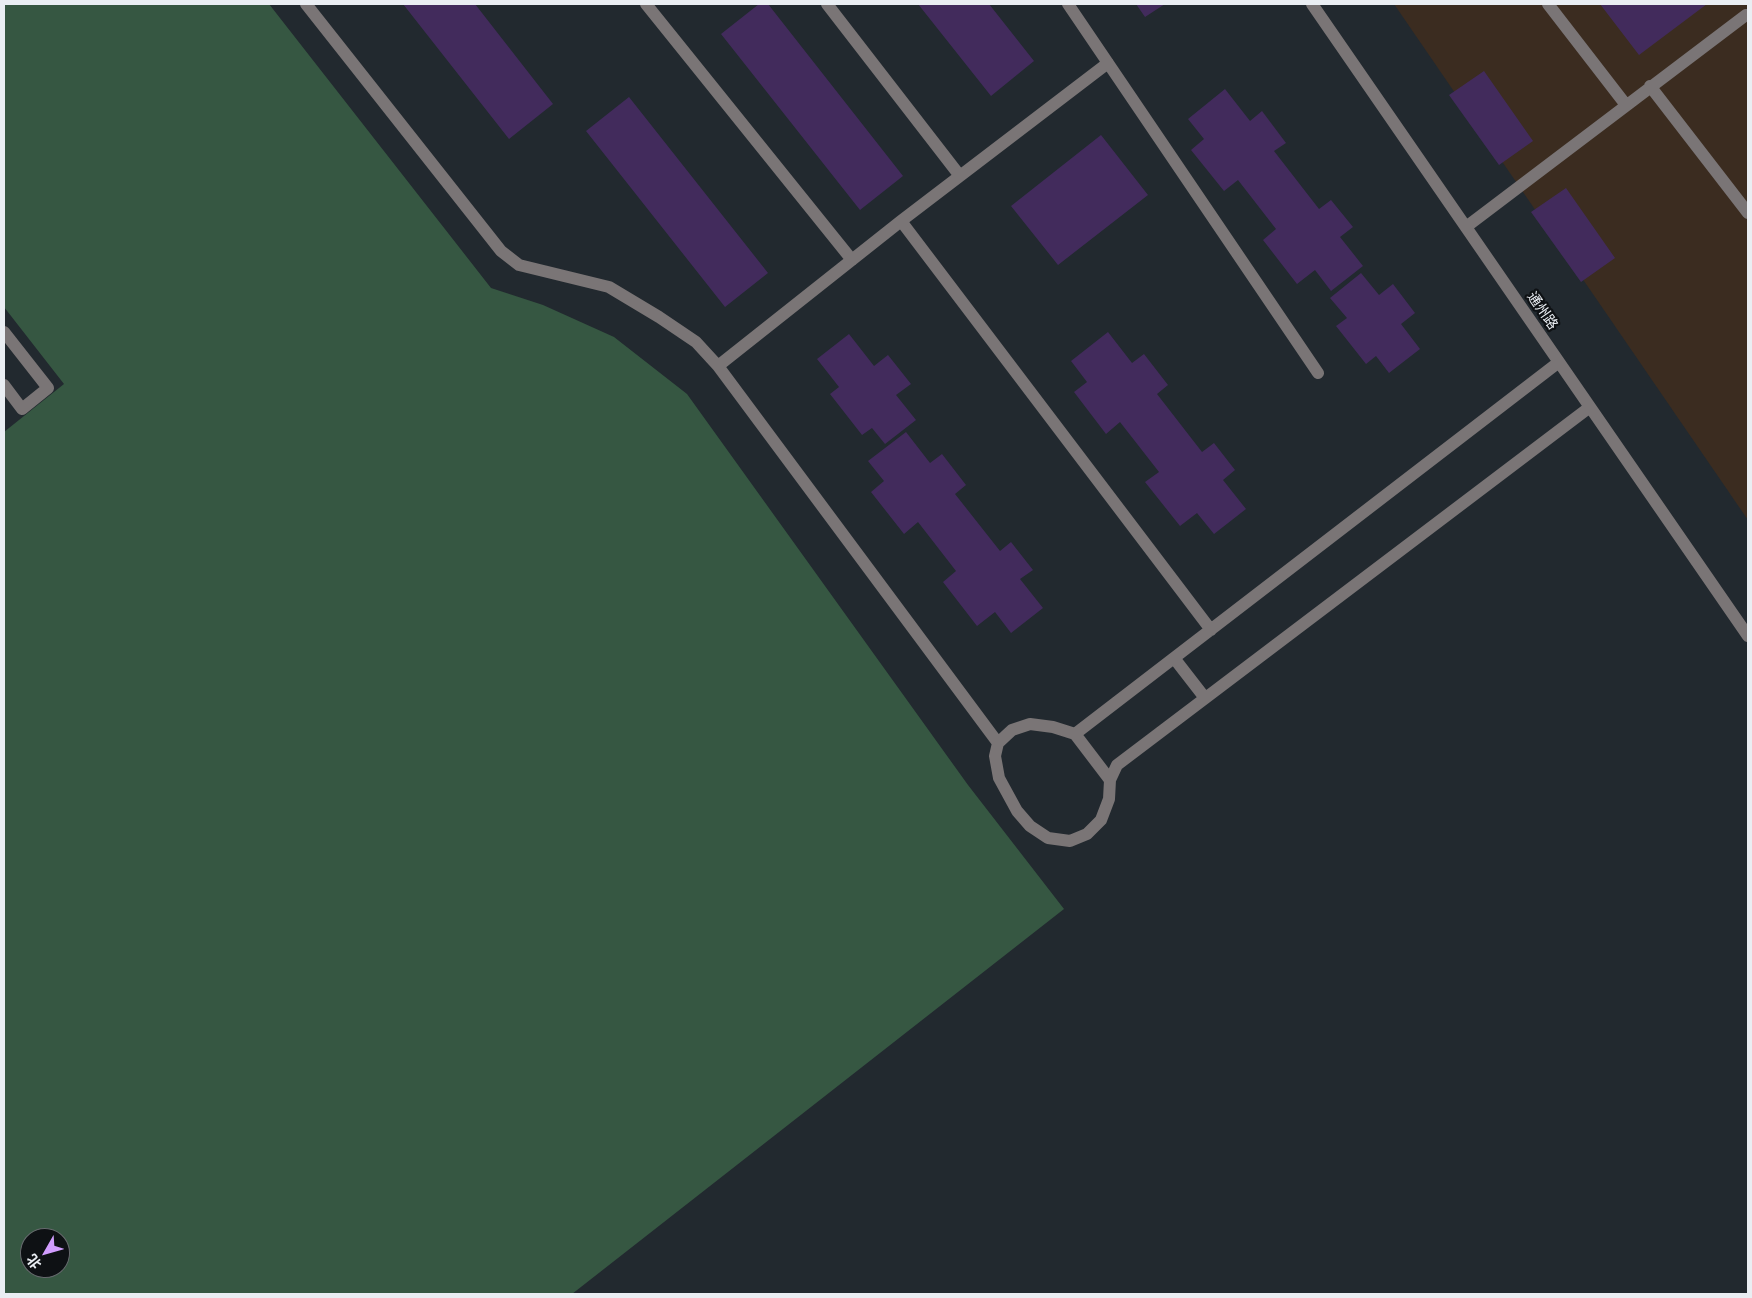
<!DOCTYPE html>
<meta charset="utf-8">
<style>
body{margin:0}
#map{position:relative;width:1752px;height:1298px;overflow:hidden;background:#22292f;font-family:Arial,"Noto Sans SC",sans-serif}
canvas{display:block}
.frame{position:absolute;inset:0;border:5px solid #eaeef3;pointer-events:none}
.north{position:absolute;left:20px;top:1228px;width:50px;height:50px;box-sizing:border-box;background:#0e1114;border:1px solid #66696d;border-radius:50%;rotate:232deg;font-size:14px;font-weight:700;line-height:20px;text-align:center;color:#eaeef3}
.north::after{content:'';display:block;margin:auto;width:18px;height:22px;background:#d19dfe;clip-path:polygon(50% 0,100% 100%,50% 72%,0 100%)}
</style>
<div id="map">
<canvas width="1752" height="1298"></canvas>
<div class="frame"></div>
<div class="north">北</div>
</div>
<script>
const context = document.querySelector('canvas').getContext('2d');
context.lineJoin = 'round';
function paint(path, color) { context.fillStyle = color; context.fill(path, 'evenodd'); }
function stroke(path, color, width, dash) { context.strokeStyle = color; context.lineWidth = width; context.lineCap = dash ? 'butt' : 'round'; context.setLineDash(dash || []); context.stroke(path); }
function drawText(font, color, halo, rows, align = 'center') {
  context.font = font + ' Arial,"Noto Sans SC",sans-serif'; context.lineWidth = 4.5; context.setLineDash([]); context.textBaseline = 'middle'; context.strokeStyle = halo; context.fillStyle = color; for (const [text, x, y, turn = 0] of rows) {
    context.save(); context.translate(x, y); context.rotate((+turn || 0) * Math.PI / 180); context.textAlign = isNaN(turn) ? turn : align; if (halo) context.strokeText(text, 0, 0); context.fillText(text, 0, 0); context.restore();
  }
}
paint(new Path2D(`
 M1394,4H1748V520Z`), '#3b2c20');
paint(new Path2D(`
 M4,4H269L491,288L543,305L614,337L687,394L968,785L1064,909L572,1294H4V432L64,384L4,307ZM30,1238H60V1268H30Z`), '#365742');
paint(new Path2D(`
 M403,4H475L553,104L509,139Z
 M759,4H768L903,176L860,210L721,34Z
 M918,4H989L1034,61L991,96Z
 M1136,4H1165L1145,17Z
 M1600,4H1707L1639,55Z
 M1484,71L1533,141L1499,165L1449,95Z
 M1225,89L1250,121L1262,111L1286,143L1274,151L1319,209L1331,200L1353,227L1340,237L1363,266L1331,291L1315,270L1297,284L1263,240L1276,229L1238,180L1224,191L1191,150L1204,139L1188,119Z
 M629,97L768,273L725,307L586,131Z
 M1101,135L1148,195L1058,265L1011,206Z
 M1566,188L1615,258L1581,282L1531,212Z
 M1361,273L1379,295L1393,284L1415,313L1401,324L1420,349L1389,373L1376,356L1366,364L1336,326L1347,318L1330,298Z
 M1108,332L1132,363L1144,354L1168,385L1157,394L1202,452L1214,443L1235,470L1223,480L1246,509L1214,534L1197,513L1180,526L1145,482L1159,472L1120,422L1106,434L1074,392L1087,382L1071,361Z
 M849,334L874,366L888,355L911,384L896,395L916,420L885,444L872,428L862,435L830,394L839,387L817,359Z
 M906,432L930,463L942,454L966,485L955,494L1000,551L1011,542L1033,570L1020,579L1043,608L1011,633L995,612L977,626L943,582L956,571L918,522L904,534L871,492L884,481L868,461Z`), '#422b5c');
stroke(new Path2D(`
 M306,4L501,251L519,265L609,287L659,317L696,342L718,366L998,743
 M646,4L852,260
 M827,4L960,176
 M1068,4L1318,373
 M1312,4L1748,636
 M1548,4L1626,105
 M1650,86L1748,213
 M901,221L1211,630
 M1466,227L1746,15
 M4,332L48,388L22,409L4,385
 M1559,362L1075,734L1053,727L1030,724L1012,730L998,743L995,756L999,778L1017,811L1030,826L1048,838L1070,841L1087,834L1101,820L1109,799L1110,780L1117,765L1590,407
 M718,366L901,221L1108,63
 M1174,658L1205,698
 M1075,734L1110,780`), '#7a7576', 12);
drawText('14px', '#eaeef3', '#0e1114', [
 ["通州路",1542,311,55]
]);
</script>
